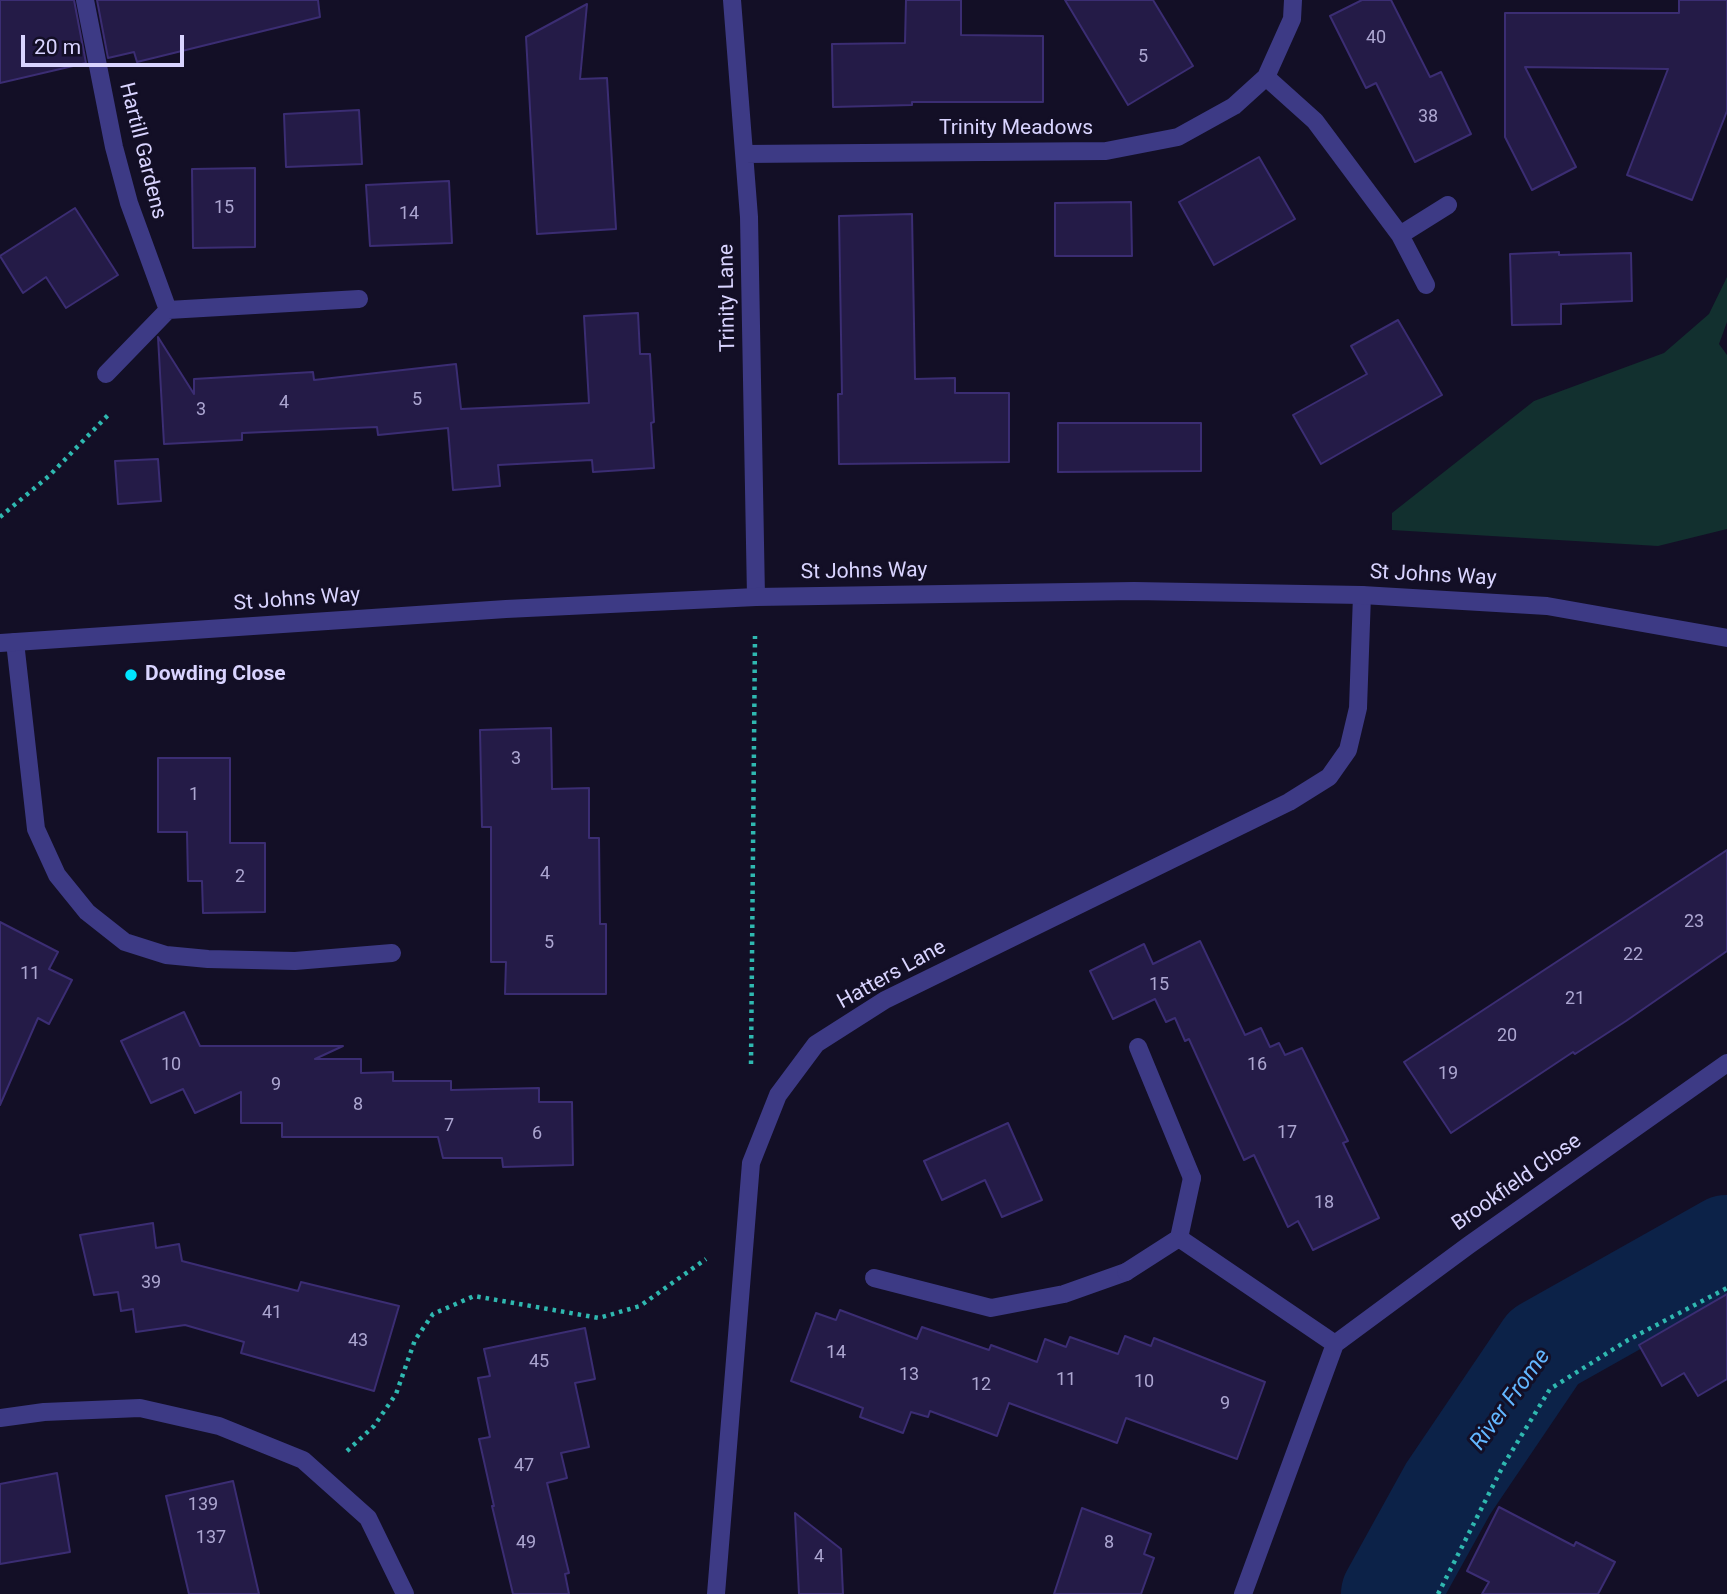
<!DOCTYPE html>
<style>
body{margin:0}
#map{position:relative;width:1727px;height:1594px;overflow:hidden;background:#130f26;font-family:Roboto,sans-serif}
canvas{display:block}
.scale{position:absolute;left:21px;top:35px;width:163px;height:32px;box-sizing:border-box;border:4px solid #d9d4ff;border-top:0;padding-left:9px;font-size:21px;line-height:24px;white-space:nowrap;color:#d9d4ff;-webkit-text-stroke:5px #130f26;paint-order:stroke}
</style>
<div id="map">
<canvas width="1727" height="1594"></canvas>
<div class="scale">20 m</div>
</div>
<script>
const context = document.querySelector('canvas').getContext('2d');
context.lineJoin = 'round';
function paint(path, color) { context.fillStyle = color; context.fill(path, 'evenodd'); }
function stroke(path, color, width, dash) { context.strokeStyle = color; context.lineWidth = width; context.lineCap = dash ? 'butt' : 'round'; context.setLineDash(dash || []); context.stroke(path); }
function drawText(font, color, halo, rows, align = 'center') {
  context.font = font + ' Roboto,sans-serif'; context.lineWidth = 6; context.setLineDash([]); context.textBaseline = 'middle'; context.strokeStyle = halo; context.fillStyle = color; for (const [text, x, y, turn = 0] of rows) {
    context.save(); context.translate(x, y); context.rotate((+turn || 0) * Math.PI / 180); context.textAlign = isNaN(turn) ? turn : align; if (halo) context.strokeText(text, 0, 0); context.fillText(text, 0, 0); context.restore();
  }
}
paint(new Path2D(`
 M1727,277V322L1719,344L1727,355V529L1658,546L1392,530V513L1534,401L1664,353L1709,314Z`), '#12302f');
stroke(new Path2D(`
 M1390,1594L1448,1489L1544,1347L1727,1244`), '#0c2248', 98);
const building = new Path2D(`
 M0,0H74L86,63L0,83Z
 M97,0H318L320,17L137,62L134,52L108,58Z
 M906,0H961V35L1043,36V102H912V105L833,107L832,44L905,43Z
 M1065,0H1153L1193,66L1128,105Z
 M1362,0H1391L1430,77L1441,72L1471,134L1415,162L1376,83L1366,88L1330,16Z
 M1679,0H1727V111L1692,200L1627,175L1668,69L1525,67L1576,167L1532,190L1505,137V13H1679Z
 M587,4L580,79L607,78L616,229L537,234L526,37Z
 M359,110L362,164L286,167L284,114Z
 M1259,157L1295,219L1214,265L1179,202Z
 M255,168V247L193,248L192,169Z
 M449,181L452,243L370,246L366,185Z
 M1131,202L1132,256H1055V203Z
 M75,208L118,275L66,308L46,277L23,293L0,256Z
 M912,214L915,379L955,378V393H1009V462L839,464L838,394H842L839,216Z
 M1559,252V255L1631,253L1632,301L1561,304V324L1512,325L1510,254Z
 M638,313L640,354H650L654,422L651,423L654,468L593,472L592,460L498,465L500,486L453,490L448,428L378,435L377,427L242,433V440L164,444L158,337L194,394V379L313,372L314,380L456,364L461,409L589,403L584,316Z
 M1398,320L1442,395L1321,464L1293,415L1367,374L1351,346Z
 M1058,423H1201V471L1058,472Z
 M158,459L161,501L118,504L115,461Z
 M551,728L552,789L589,788V838H599L600,924H606V994H505L506,962H491V827H482L480,730Z
 M158,758H230V843H265V912L203,913L202,881H188L187,832H158Z
 M1727,850V951L1626,1021L1575,1054L1573,1052L1451,1133L1404,1062Z
 M0,922L58,952L49,969L72,980L49,1024L38,1018L0,1105Z
 M1200,941L1245,1035L1261,1028L1270,1047L1279,1043L1285,1055L1302,1048L1348,1141L1343,1143L1379,1218L1313,1250L1298,1221L1288,1227L1254,1155L1244,1160L1189,1039L1185,1041L1175,1018L1166,1022L1155,999L1113,1019L1090,971L1144,944L1153,964Z
 M184,1012L200,1046H343L315,1059H361V1073L393,1072V1081H451V1090L539,1088V1102H572L573,1165L503,1167L502,1158H443L438,1137H282V1123H241V1092L195,1113L183,1089L151,1103L121,1041Z
 M1008,1123L1042,1200L1002,1217L985,1180L942,1200L924,1161Z
 M153,1223L156,1248L179,1244L182,1261L298,1291L301,1282L399,1306L374,1391L241,1353L244,1342L185,1325L136,1332L133,1309L121,1311L118,1292L94,1295L80,1235Z
 M1727,1294V1379L1698,1396L1684,1373L1662,1386L1639,1345Z
 M840,1310L917,1339L922,1327L989,1350L991,1345L1037,1362L1045,1339L1066,1347L1070,1337L1118,1354L1125,1336L1151,1346L1154,1338L1265,1382L1237,1459L1126,1418L1117,1443L1009,1403L997,1436L930,1411L928,1417L911,1412L903,1433L860,1417L863,1408L791,1381L816,1313L836,1320Z
 M585,1328L595,1379L575,1383L589,1447L561,1453L567,1478L547,1483L569,1573L565,1574L569,1594H513L492,1506H494L479,1439L490,1437L478,1378L490,1376L484,1349Z
 M57,1473L70,1552L0,1564V1484Z
 M233,1481L259,1594H189L166,1496Z
 M1499,1507L1574,1546L1576,1542L1615,1562L1598,1594H1482L1489,1582L1467,1571Z
 M1082,1508L1151,1534L1144,1554L1154,1558L1141,1594H1054Z
 M795,1513L841,1549L843,1594H799Z`);
paint(building, '#241b47');
stroke(building, '#3b2d73', 2);
stroke(new Path2D(`
 M0,517L49,476L111,412
 M751,1064L755,636
 M347,1451L374,1426L396,1394L415,1340L433,1314L474,1296L599,1318L640,1306L706,1259
 M1438,1594L1504,1464L1550,1389L1628,1340L1727,1288`), '#2fb8b0', 4.5, [3.5, 5]);
stroke(new Path2D(`
 M1138,1047L1192,1178
 M874,1278L991,1308L1064,1294L1126,1272`), '#3d3a85', 18);
stroke(new Path2D(`
 M85,0L114,147L129,203L168,310
 M732,0L749,217L756,597
 M1266,77L1315,121L1400,235L1426,285
 M744,154L1106,151L1178,137L1234,106L1266,77L1292,19L1293,0
 M1400,235L1448,205
 M106,374L168,310L359,299
 M15,642L36,829L57,875L87,912L125,942L166,955L208,959L295,961L392,953
 M1179,1238L1335,1344
 M1126,1272L1179,1238L1192,1178
 M0,1418L44,1412L140,1408L219,1426L303,1460L368,1518L405,1594
 M716,1594L751,1163L778,1095L816,1044L885,1000L1289,802L1329,777L1348,750L1358,708L1362,595
 M1243,1594L1335,1344L1469,1245L1727,1063`), '#3d3a85', 18);
stroke(new Path2D(`
 M0,643L506,609L756,597L1134,591L1362,595L1547,606L1727,638`), '#3d3a85', 18);
for (const [x, y, r, color] of [
 [131,675,7,"#00e5ff"]
]) { const dot = new Path2D(); dot.arc(x, y, r, 0, 2 * Math.PI); context.fillStyle = color; context.fill(dot); stroke(dot, '#130f26', 2.5); }
drawText('18px', '#aca6d1', null, [
 ["40",1376,38],
 ["5",1143,57],
 ["38",1428,117],
 ["15",224,208],
 ["14",409,214],
 ["5",417,400],
 ["4",284,403],
 ["3",201,410],
 ["3",516,759],
 ["1",194,795],
 ["4",545,874],
 ["2",240,877],
 ["23",1694,922],
 ["5",549,943],
 ["22",1633,955],
 ["11",30,974],
 ["15",1159,985],
 ["21",1575,999],
 ["20",1507,1036],
 ["10",171,1065],
 ["16",1257,1065],
 ["19",1448,1074],
 ["9",276,1085],
 ["8",358,1105],
 ["7",449,1126],
 ["17",1287,1133],
 ["6",537,1134],
 ["18",1324,1203],
 ["39",151,1283],
 ["41",272,1313],
 ["43",358,1341],
 ["14",836,1353],
 ["45",539,1362],
 ["13",909,1375],
 ["11",1066,1380],
 ["10",1144,1382],
 ["12",981,1385],
 ["9",1225,1404],
 ["47",524,1466],
 ["139",203,1505],
 ["137",211,1538],
 ["49",526,1543],
 ["8",1109,1543],
 ["4",819,1557]
]);
drawText('21px', '#d9d4ff', '#130f26', [
 ["Trinity Meadows",1016,129],
 ["Hartill Gardens",142,151,76],
 ["Trinity Lane",728,298,-91],
 ["St Johns Way",864,572,-1],
 ["St Johns Way",1433,576,3],
 ["St Johns Way",297,600,-4],
 ["Hatters Lane",892,975,-29],
 ["Brookfield Close",1517,1183,-35]
]);
drawText('bold 21px', '#d9d4ff', '#130f26', [
 ["Dowding Close",145,675]
], 'left');
drawText('italic 23px', '#62b6ff', '#130f26', [
 ["River Frome",1511,1400,-54]
]);
</script>
